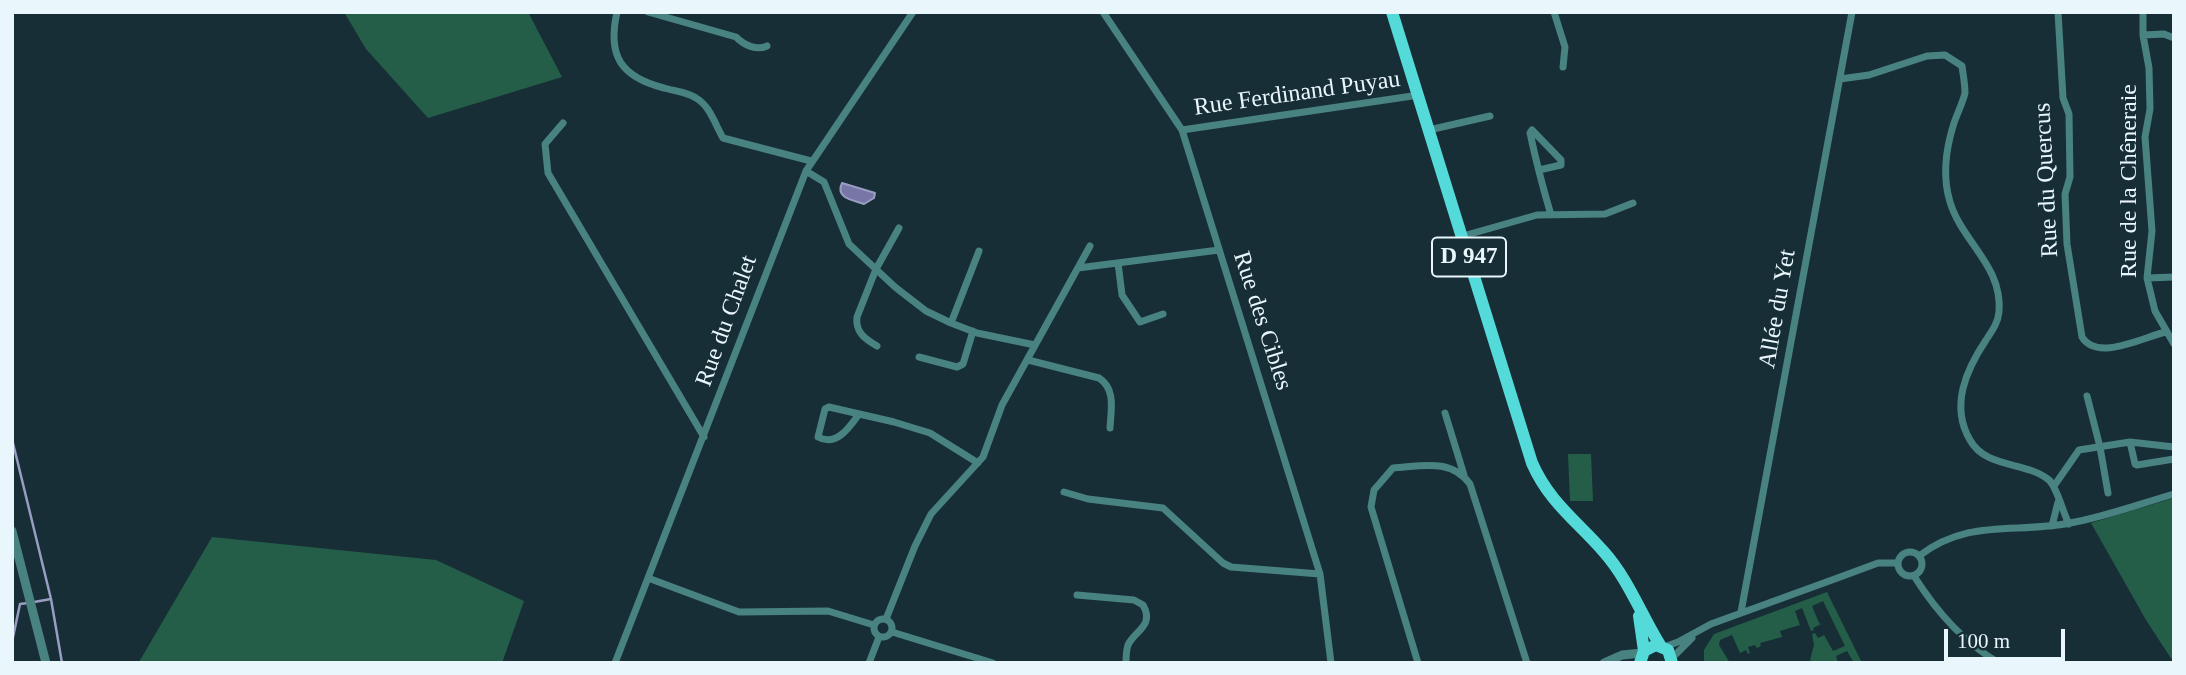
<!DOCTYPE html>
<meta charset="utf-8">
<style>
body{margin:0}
#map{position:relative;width:2186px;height:675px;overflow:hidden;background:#172e36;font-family:"Times New Roman",serif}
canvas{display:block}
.frame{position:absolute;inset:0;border:14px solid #e9f7fd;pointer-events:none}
.scale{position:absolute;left:1944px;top:629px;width:121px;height:32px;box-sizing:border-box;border:4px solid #e9f7fd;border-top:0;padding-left:9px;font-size:21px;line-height:24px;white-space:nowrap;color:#e9f7fd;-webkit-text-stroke:5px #172e36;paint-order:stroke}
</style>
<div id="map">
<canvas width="2186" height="675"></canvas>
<div class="frame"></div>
<div class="scale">100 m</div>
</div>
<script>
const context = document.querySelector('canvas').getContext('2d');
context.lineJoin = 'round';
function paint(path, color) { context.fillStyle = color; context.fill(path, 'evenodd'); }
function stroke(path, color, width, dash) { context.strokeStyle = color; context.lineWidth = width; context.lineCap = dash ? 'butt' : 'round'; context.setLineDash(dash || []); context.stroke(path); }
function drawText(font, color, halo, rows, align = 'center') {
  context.font = font + ' "Times New Roman",serif'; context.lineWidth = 6; context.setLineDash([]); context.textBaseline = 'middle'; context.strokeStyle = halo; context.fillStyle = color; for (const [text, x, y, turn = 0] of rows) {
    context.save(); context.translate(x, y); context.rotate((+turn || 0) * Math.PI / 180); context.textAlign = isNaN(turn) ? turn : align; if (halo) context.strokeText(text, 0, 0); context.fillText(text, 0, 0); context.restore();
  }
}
paint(new Path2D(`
 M344,12H528L562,77L428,118L366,49Z
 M1568,454H1591L1593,501H1570Z
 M2174,498V663L2146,620L2091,523Z
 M212,537L436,560L524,601L502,663H137L139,662Z
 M1827,592L1862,663H1854L1847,651L1836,656L1838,663H1815L1810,660L1814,645L1812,634L1815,633L1818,638L1824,635L1833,651L1845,646L1823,601L1812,606L1819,623L1821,624L1813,628L1814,630L1811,631L1802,608L1795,611L1800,625L1780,631L1782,637L1760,643L1761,646L1757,648L1755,645L1748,647L1750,653L1748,654L1746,650L1740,653L1732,635L1720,640L1719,645L1730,663H1704V650L1714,634Z`), '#245e48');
const water = new Path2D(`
 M842,183L875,193L874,198L864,204C852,200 835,198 842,183Z`);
paint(water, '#7776a7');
stroke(water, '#999dc1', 2);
stroke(new Path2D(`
 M12,439L51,599L34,602
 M51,599L62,663
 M12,642L20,604L28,603`), '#999dc1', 2.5);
stroke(new Path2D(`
 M617,12C607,56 621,77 664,88C674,91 687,92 696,98C710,106 715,124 723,138L811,161
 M648,12L736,37C744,45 756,51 767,46
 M1103,12L1182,130L1320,574L1331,663
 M1554,12L1565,47L1563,67
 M2058,12L2063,98L2069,114L2070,177L2065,194L2067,244L2082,337C2097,362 2143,337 2166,332
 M2143,12V35L2149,68L2150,109L2145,137L2152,231L2147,278L2155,311L2174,344
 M2143,35L2164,34L2174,38
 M1840,79L1869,75L1927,56L1945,55L1962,66C1963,74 1965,84 1965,93C1963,102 1957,114 1954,123C1946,148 1942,176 1950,202C1962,242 2003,266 1999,312C1998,323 1992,331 1986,340C1966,370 1950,406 1970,440C1986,469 2026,461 2049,480C2057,487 2063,513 2069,524
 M563,123L545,144L548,173L704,437
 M1182,130L1419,95
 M1429,130L1490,116
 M1539,170L1561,165V160L1532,130L1530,133C1536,161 1543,188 1551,215
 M806,171L824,182L849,244L895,287L926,311L951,323L977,333L1035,345
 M1463,236L1537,215L1605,214L1633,203
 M1118,263L1122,295L1140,322L1163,314
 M1078,268L1219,250
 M2147,278L2174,277
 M951,323L979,251
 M877,346C865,339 855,332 857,317L876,269L899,228
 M919,357L957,367L963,364L973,331
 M1028,360L1099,378C1116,389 1111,410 1110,428
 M2087,396L2100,447L2108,493
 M1445,413L1464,475
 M859,414C849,428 836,447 818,437L825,409L829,407L894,422L930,433L978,463
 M2130,442L2135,464L2137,465L2174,459
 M2054,486L2079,450L2130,442L2174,447
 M1064,492L1088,499L1163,508L1223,563L1231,567L1320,574
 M2052,526L2058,502
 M1898 564a12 12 0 1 1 24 0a12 12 0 1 1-24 0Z
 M1919,556C1969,518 2014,534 2070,523C2105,517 2139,504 2174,494
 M1914,576C1936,611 1963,642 1999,663
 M648,578L739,612L828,611L874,625
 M1077,595L1134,600L1143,605C1155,626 1134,631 1128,645C1126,651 1126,657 1126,663
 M1741,612L1852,12
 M874 628a9 9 0 1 1 18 0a9 9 0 1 1-18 0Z
 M886,619L915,546L931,514L983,457L1002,405L1090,246
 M892,632L993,663
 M1664,647L1678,642L1711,624L1832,580L1878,563H1898
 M1672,658L1692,638
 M615,663L806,171L913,12
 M869,663L879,637
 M1418,663L1371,507L1374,490L1393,468C1422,466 1451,458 1470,484L1527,663`), '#488281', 7);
stroke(new Path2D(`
 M12,531L46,663
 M1604,663L1622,655L1642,653`), '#488281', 9);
stroke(new Path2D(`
 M1392,12L1532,463C1549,502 1577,521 1604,552C1628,579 1641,614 1660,645
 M1639,616L1644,651
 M1640,663L1644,651L1656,645L1668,650L1672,663`), '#55dada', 12);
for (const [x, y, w] of [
 [1469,257,74]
]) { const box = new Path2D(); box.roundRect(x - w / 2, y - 19.5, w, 39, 5); context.fillStyle = '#172e36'; context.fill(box); stroke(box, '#e9f7fd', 2); }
drawText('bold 23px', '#e9f7fd', null, [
 ["D 947",1469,257]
]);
drawText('24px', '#e9f7fd', '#172e36', [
 ["Rue Ferdinand Puyau",1297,94,-8],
 ["Rue du Quercus",2047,180,-93],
 ["Rue de la Chêneraie",2130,181,-90],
 ["Allée du Yet",1778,309,-80],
 ["Rue du Chalet",727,321,-70],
 ["Rue des Cibles",1262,321,72]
]);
</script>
